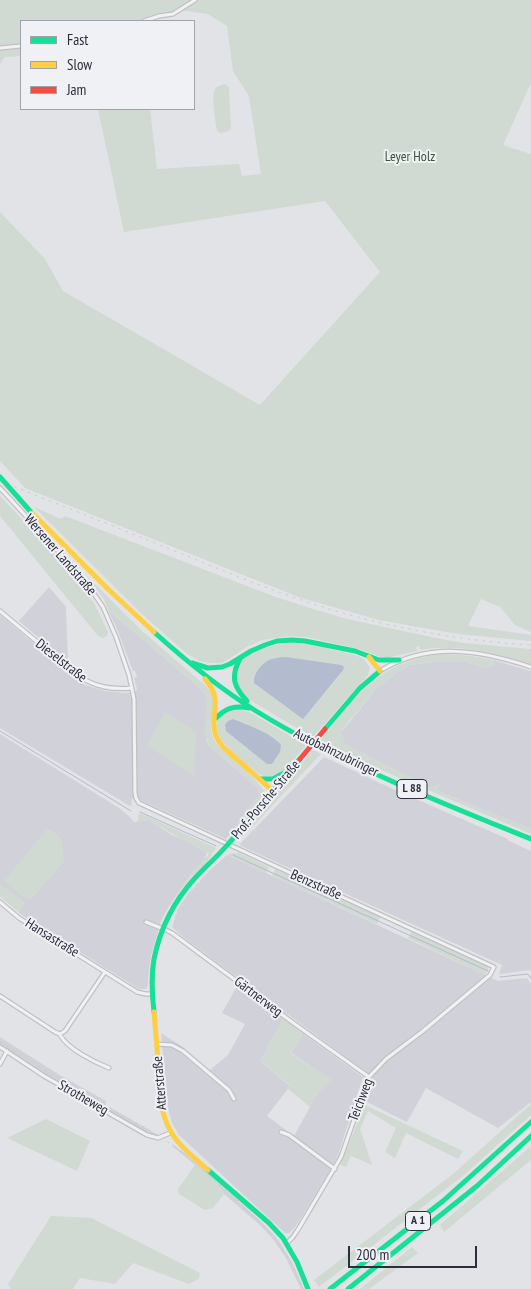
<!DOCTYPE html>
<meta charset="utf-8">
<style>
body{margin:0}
#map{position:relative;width:531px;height:1289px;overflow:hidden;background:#e2e3e6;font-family:"PT Sans Narrow",sans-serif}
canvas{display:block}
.legend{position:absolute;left:20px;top:20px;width:175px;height:90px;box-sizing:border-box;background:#f0f1f5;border:1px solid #a1a3ab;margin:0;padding:6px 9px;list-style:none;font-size:15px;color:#2b2e3d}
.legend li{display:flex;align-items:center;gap:10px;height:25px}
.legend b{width:25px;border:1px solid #a1a3ab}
.scale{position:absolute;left:348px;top:1246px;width:129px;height:22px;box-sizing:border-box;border:2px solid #2b2e3d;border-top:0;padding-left:6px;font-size:15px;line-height:18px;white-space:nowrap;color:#2b2e3d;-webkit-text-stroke:4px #f0f1f5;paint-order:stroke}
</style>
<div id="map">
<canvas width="531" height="1289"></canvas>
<ul class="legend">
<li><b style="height:6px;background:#16e098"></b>Fast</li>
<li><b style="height:6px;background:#ffcf43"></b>Slow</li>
<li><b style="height:6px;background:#f24e42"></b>Jam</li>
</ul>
<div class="scale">200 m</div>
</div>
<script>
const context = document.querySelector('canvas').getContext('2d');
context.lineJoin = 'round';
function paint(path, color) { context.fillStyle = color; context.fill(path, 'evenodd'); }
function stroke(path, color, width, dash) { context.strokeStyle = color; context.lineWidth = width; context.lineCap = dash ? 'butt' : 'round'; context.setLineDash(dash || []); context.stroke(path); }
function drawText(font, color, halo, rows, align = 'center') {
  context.font = font + ' "PT Sans Narrow",sans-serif'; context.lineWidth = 4; context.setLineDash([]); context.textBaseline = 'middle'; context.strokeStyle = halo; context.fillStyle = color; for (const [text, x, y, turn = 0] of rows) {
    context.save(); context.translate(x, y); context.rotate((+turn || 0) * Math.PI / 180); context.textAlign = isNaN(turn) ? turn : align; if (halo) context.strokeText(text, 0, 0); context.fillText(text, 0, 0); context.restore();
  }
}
paint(new Path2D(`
 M49,587L66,607L68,663L19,621Z
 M108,610L198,686L205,693L207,701L206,740L210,747L258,788L259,793L258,797L226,839L140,800L132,798L131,806H130L0,728V615L74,677L85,685L106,691L125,693L135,692L137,689L134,678L137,677L135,671H133L117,629Z
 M493,660L531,671V829L413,781L330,743L348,724L376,689L399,671L410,665L433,662H466L486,668L494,665Z
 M0,734L119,808L131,818L134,822L149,820L172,835L189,842L207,853L202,863L190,875L168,908L161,921L151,956L148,978V985L146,989H139L102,966L22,915L0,896Z
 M324,757L395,790L508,839L507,840L531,851V970L499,974L502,965L241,846L240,844Z
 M227,855L498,981L527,978L531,984V1102L498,1128L426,1088L407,1122L363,1100L367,1090L373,1078L372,1076L219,964L183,937L172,927L178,909L188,894L206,874Z
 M237,986L283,1019L260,1061L290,1086L267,1116L294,1136L316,1096L331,1080L291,1053L301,1038L302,1037L301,1036L302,1033L363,1077L338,1155L329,1172L296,1226L289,1233H285L179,1135L172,1123L168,1108L161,1033L183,1047L210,1070L228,1055L245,1024L222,1013Z
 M0,1037L58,1074L106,1101V1105L158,1135H153L146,1133L44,1074L0,1044Z
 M172,1144L185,1153L253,1214L267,1227L279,1241L292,1262L304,1289H301L286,1258L273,1239L261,1226L224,1194L223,1190L195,1165L172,1146Z`), '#d1d2d9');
paint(new Path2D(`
 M0,0H531V83L503,145L531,154V632L515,625L500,607L481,599L468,626L531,635V641L458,634L418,627L379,620L301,598L25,488L0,461V212L45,259L63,291L260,405L380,272L325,201L124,232L98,109H150L157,169L239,164L242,176L261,174L249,96L233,71L227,26L208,14L177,10L144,21H21V56L5,57L0,64Z
 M224,84L228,86L229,89L231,128L229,131L221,133L217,131C216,122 209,92 217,87C218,86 222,85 224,84Z
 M0,496L69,570L94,603L108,632L107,636L103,638L98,636L0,516Z
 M34,507L61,519L65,516L273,596L310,608L347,619L436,638L463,643L531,649V664C496,653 457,643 420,650L419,646L416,647L417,651L387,658L381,657L356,648L306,637L290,636L262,640L247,647L227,660L221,663H208L200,661L187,654L142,614Z
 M87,576L142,631L207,687C209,690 212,694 213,697C218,712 206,725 214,740C218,747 225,752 231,757C242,767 255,778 264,791V795L262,799L232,833L226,839L258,797L259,793L258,788L210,747L204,733L207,701L205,693L198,686L108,610L104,599Z
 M291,643L306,644L321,647L358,656L364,659L370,668L368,675L313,737C296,727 279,718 262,707C257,704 251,701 246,697C240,691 237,685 237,677C234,653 273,645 291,643Z
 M441,654C459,654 476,656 493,660L494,665L492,667L486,668L466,662H433L410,665L399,671L376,689L341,731L345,744L413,778V781L430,788L441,783L437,791L530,828L531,826V834L386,772L341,753L320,741C355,696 380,661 441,654Z
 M234,709H241L251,713L306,745C298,755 284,773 272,776C268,777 264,777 261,775C254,771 224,745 220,738C217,733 216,725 218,720C221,713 228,712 234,709Z
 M165,712L196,731L194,776L147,746Z
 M313,750L321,754L252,827L250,826L282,786Z
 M140,813L216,848L207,862L191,877L178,894L190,875L202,863L206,856L207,857L209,854C189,843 168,832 149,820L138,822V815Z
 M46,830H51L62,839L64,862L32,899L25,898L4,881Z
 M232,853H239L269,867L266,873L227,855Z
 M275,869L380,917L377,924L272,876Z
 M0,884L26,903L19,912L0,896Z
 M412,931L486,965L488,968V971L485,975L408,938Z
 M283,1019L302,1033L301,1036L302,1037L301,1038L291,1054L332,1080L316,1096L310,1107L288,1089L290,1085L260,1061Z
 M531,1104V1115L464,1175L319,1287L314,1280L453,1174Z
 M365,1105L463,1151L458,1159L406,1133L395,1158L385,1152L396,1128L368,1111L360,1129L372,1165L351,1156L346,1167L340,1165Z
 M46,1119L90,1141L77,1171L7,1138Z
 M531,1146V1160L444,1232L440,1225Z
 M195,1165L223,1190L224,1194L213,1208L205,1210L179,1194L178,1189Z
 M51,1216L91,1218L200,1273L199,1279L189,1284L133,1263L115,1284L80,1278L73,1289H11L8,1284Z
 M412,1247L418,1253L369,1289H360Z`), '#d1d9d3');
paint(new Path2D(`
 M286,657L341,665L344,667L343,670L303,719L254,683C253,674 261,664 269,660C274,658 281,657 286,657Z
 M233,719C247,725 272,733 281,745L280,752L272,764H267L226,731L225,725L228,721Z`), '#b3bbce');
stroke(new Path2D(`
 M0,731L131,811
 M140,812L216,846
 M233,855L488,971
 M500,977L528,974L531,979`), '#b3bbce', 1);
const street = new Path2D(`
 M144,21L159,16L173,14L195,0
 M0,48L21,46
 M0,488L74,568L90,588L103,607L116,637L129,675L134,699L135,793L136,798L139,803L494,967L490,975L423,1031L386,1059L369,1077L341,1157L299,1228L293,1237L287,1243
 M0,611L77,675C95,687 111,690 132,688
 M380,671C429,641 480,650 531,667
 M0,902L19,918L137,992L146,994H151
 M146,922L166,930L172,933L292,1022L369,1077
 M0,996L55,1032L60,1034
 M60,1034L65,1031L105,972
 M60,1035C68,1049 94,1062 109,1068
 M157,1044L172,1045L183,1051L229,1090L234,1099
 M0,1047L44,1076L147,1135L158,1138L170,1133
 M0,1064L7,1051
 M281,1132L289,1135L335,1169`);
stroke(street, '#c0c1c4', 5.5);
stroke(street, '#f1f1f3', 3);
stroke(new Path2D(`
 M154,632C185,660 219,688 256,711C342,764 437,801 531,839
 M240,659C230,677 234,687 247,701
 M192,663L208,668L222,667L230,664L251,651L265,645L277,641L292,640L305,641L355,651L379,660H399
 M216,718C226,708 235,705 249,708
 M325,729L360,688L380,671
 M261,779H273L291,769
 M154,1012C152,995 151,976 154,959C160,929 174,901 195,878C206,866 218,856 229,843C253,816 276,787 300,759
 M208,1170L269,1223L283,1238L297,1262L308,1289
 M330,1289L443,1201L531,1122
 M348,1289L477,1186L531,1136`), '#16e098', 5);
stroke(new Path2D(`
 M30,511L109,590L154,632
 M369,657L380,671
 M205,679C224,701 210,711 215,733C216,738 220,743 223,747L273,791
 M154,1012L162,1108C169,1140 186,1150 208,1170`), '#ffcf43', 5);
stroke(new Path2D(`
 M0,481C52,502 104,522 155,543C212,566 268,590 326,608C392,628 462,641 531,645
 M0,1042C31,1062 62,1081 93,1099C121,1115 150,1129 175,1147C196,1162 214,1180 233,1197C262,1223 289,1251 303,1289`), '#cacbce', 1, [2.5, 5]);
stroke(new Path2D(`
 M0,477L30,511`), '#16e098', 5);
stroke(new Path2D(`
 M300,759L325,729`), '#f24e42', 5);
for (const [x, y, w] of [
 [412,789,30],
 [418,1221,25]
]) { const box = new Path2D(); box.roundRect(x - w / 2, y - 9.5, w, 19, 4); context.fillStyle = '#f0f1f5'; context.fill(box); stroke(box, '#2b2e3d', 1); }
drawText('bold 12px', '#2b2e3d', null, [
 ["L 88",412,789],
 ["A 1",418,1221]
]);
drawText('14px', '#3a573a', '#f0f1f5', [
 ["Leyer Holz",410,157]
]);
drawText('14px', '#2b2e3d', '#f0f1f5', [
 ["Wersener Landstraße",60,555,49],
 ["Dieselstraße",61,661,38],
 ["Autobahnzubringer",336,753,26],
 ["Prof.-Porsche-Straße",266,800,-50],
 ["Benzstraße",316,885,24],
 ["Hansastraße",52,938,32],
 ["Gärtnerweg",258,997,37],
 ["Atterstraße",160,1083,-95],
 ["Strotheweg",83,1098,30],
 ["Teichweg",361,1100,-69]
]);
</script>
